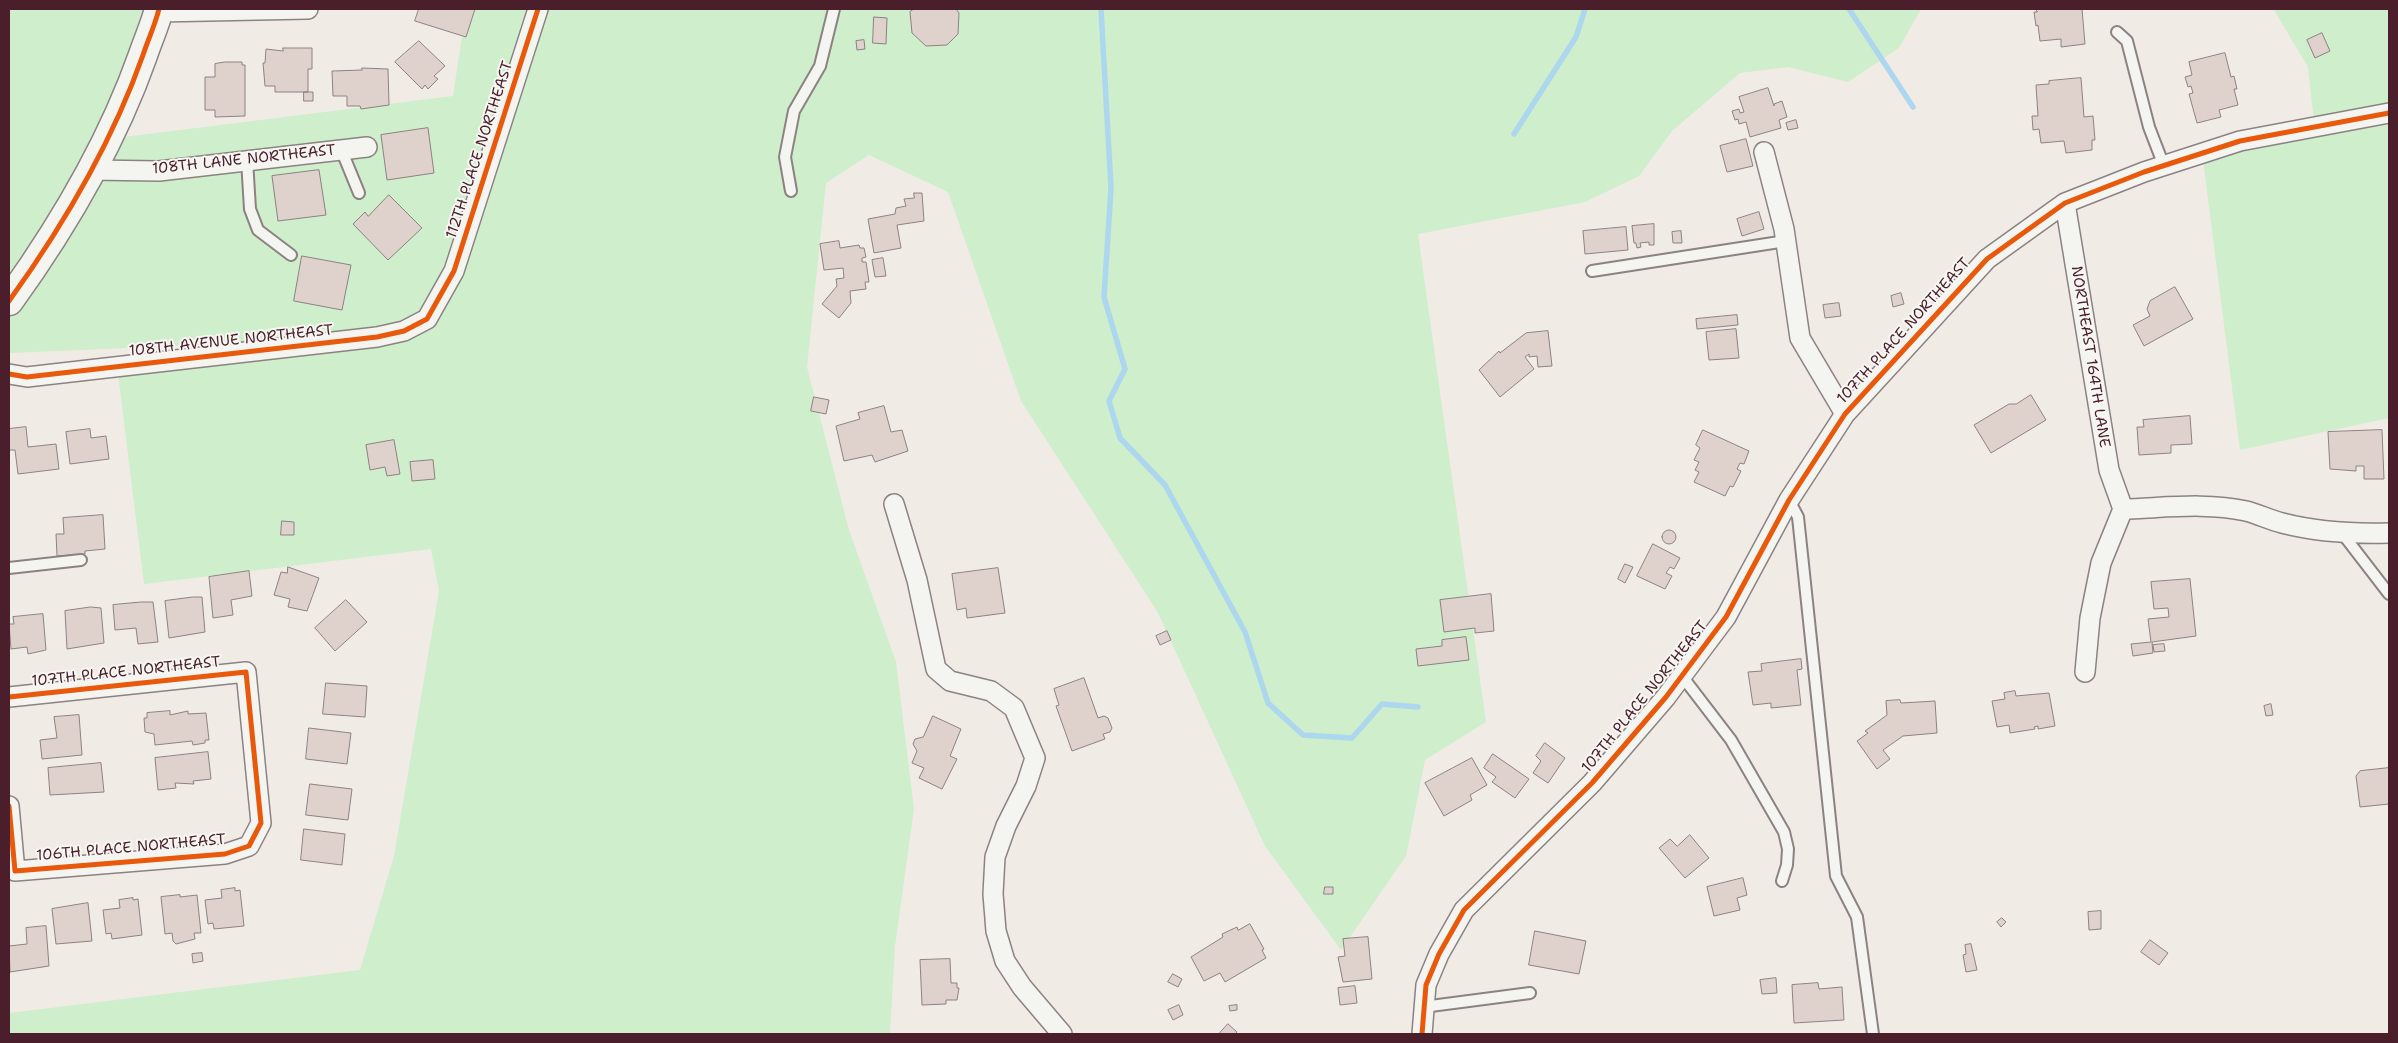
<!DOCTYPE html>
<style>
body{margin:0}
#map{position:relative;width:2398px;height:1043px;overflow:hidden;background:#f1ebe6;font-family:"Shantell Sans",sans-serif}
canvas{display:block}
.frame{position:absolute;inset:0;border:10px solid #4a1f2b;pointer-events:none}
</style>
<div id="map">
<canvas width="2398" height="1043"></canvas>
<div class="frame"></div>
</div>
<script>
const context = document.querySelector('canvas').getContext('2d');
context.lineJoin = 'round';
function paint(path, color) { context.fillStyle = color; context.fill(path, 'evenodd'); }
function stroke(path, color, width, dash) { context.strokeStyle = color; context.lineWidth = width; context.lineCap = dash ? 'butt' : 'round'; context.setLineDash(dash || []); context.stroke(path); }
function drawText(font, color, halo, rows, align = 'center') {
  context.font = font + ' "Shantell Sans",sans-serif'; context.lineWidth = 4; context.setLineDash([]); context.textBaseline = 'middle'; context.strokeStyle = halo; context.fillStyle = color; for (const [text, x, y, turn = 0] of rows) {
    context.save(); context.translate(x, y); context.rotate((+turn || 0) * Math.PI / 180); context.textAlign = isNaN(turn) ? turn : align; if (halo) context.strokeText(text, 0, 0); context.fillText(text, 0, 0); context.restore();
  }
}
paint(new Path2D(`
 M9,9H159L108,139L453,96L466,9H1921L1899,48L1848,82L1788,67L1740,73L1672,131L1639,176L1585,202L1418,234L1486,722L1425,760L1406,856L1341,950L1265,846L1157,611L1021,401L948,192L869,155L826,183L807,367L849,530L896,662L914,809L895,946L890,1034H9V1013L360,970L394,856L439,591L431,549L144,584L117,366L366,338L9,353Z
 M2268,9H2389V418L2240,450L2203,160L2315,132L2308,67L2274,10Z`), '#ceeecc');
stroke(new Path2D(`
 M1101,9L1111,188L1104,297L1125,369L1109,401L1120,438L1165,485L1245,632L1268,703L1303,735L1352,738L1382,704L1418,707
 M1849,9L1913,107
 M1514,134L1576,37L1585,9`), '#add7ee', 5.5);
const building = new Path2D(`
 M419,9H475L466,37L415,21Z
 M914,9H956L959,13L958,34L947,45L926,46L912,33L910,12Z
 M2036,9H2082L2085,44L2061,47V39L2040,41L2038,25L2036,26L2034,12H2037Z
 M874,17L887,18L886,44L873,43Z
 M2322,33L2330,51L2315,58L2307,40Z
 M864,40L865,49L857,50L856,41Z
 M419,41L445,66L434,76L438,79L428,89L425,85L422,89L395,62Z
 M283,48H312V69H308V92H275V86H265L263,63H265L266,49L283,51Z
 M2225,53L2231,77L2234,76L2237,89H2234L2238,105L2219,110L2221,117L2197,123L2189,94L2193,93L2191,86L2188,87L2185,77L2192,75L2189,62Z
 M225,62H242V65H245V116L215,117V110H205V77H215V64Z
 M362,68L388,69L389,105L361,109L360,106H347V96H333L332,71L362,70Z
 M2081,78L2084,117L2093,116L2095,140H2092V150L2066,153L2064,141L2041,143L2039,129L2033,130L2032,116H2038L2036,85L2049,84V81Z
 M1768,88L1774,106V104L1782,101L1787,117L1779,120L1781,128L1750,137L1746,122L1739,124L1738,119L1735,120L1732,111L1739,109L1740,113L1744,112L1739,97Z
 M304,92H313V101H304Z
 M1796,120L1798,128L1788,130L1786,123Z
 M428,128L434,173L387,180L381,135Z
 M1746,139L1753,166L1727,172L1720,146Z
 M319,170L326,215L278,221L272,176Z
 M914,193H922L924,221L897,225L901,248L874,253L868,219L895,214L896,208L906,206L904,199L914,198Z
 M389,195L422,228L388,260L353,224L365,212L368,216Z
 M1759,212L1764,229L1742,236L1737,219Z
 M1654,224V245H1649V242L1640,243L1641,247L1637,248L1636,243H1634L1632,226Z
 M1626,227L1628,250L1585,254L1583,231Z
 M1681,231L1682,243H1673L1672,232Z
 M839,241L840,248L859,245L860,248H864L866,257L862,258V262H866L869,282H865L866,289L850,291L851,303L839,318L822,304L837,286L836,279L844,278L843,268L824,270L820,244Z
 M302,256L351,265L342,310L294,301Z
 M883,258L886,276L875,277L872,260Z
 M2175,287L2193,319L2144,346L2133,325L2150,316L2147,309L2150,301Z
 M1901,293L1904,304L1893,307L1891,296Z
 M1839,303L1841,316L1825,318L1823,305Z
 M1737,315L1738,325L1697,329L1696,319Z
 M1736,329L1739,358L1709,360L1706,332Z
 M1548,331L1552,366L1538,367L1537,356L1529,357V354L1525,357L1534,369L1500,397L1479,370L1499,351L1500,353L1526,333Z
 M2031,395L2046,420L1991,453L1974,425L2009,404H2016Z
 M814,397L829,400L826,414L811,411Z
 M884,406L891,432L902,430L908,451L875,462L872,455L844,461L836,426L860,419L858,413Z
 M2190,416L2192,444L2171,445V453L2139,455L2137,427H2144L2143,420Z
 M26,427L28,447L56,444L59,469L18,474L15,450H9V429Z
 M90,429L91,438L106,436L109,459L70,464L66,432Z
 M1703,430L1749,451L1744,464L1740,463L1737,469L1741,471L1733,487L1730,486L1725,496L1694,482L1699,472L1695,470L1699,462L1694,460L1700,448L1696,445Z
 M2382,430L2384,479H2364V466H2356V471L2330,469L2328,432Z
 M394,440L400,474L387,476L385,467L370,470L366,445Z
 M433,460L435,479L412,481L410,462Z
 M103,515L105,549L85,551V554L57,556L56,534H64L63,518Z
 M282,521L294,522V535H281Z
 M1662 537a7 7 0 1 1 14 0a7 7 0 1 1-14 0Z
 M1653,544L1680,558L1674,569L1670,567L1666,573L1672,576L1665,589L1637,576Z
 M1625,564L1633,567L1625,583L1618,579Z
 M288,567L319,578L307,611L288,607L290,599L274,595L281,572L287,573Z
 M998,568L1005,613L967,618L966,608L957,610L952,574Z
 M249,571L252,596L231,600L233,615L213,618L209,577Z
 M2190,579L2196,636L2152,642L2153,653L2133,656L2131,644L2151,642L2148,619L2169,617L2168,608L2154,609L2151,582Z
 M1491,594L1494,631L1475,633V628L1444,632L1440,600Z
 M193,597H202L205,632L169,638L165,601Z
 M346,600L367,622L335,651L315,628Z
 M141,602H153L158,642L138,644L136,628L115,630L113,605Z
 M91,607L101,608L104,643L67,649L65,611Z
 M43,614L46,650L28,654L27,647L11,649L9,624H14L13,617Z
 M1167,631L1171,640L1160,645L1156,636Z
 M1466,637L1469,660L1418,666L1416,649L1442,646V640Z
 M2164,644L2165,651L2154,652L2153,645Z
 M1801,659L1802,669L1797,670L1801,705L1771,708V703L1753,705L1748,672L1762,671L1761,664Z
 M1084,678L1098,718L1104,716L1108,718L1112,728L1110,732L1103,734L1105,739L1072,751L1056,706L1059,705L1054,689Z
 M326,683L367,686L365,717L323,714Z
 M2015,691L2016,696L2049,693L2055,726L2038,729V726L2034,727L2035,729L2010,733L2009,725L1997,727L1992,701L2005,699L2004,693Z
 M1900,700L1901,703L1935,701L1937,733L1903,736L1883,750L1890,759L1877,769L1857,741L1868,733L1865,731L1887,715L1886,701Z
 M2271,704L2273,715L2266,716L2264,706Z
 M170,711V715L188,711V714L206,713L209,740H205V743L193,745L192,741L155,745L154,734L145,732L144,718H147V713Z
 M79,715L82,755L42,759L40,740L57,738L54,717Z
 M933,716L961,729L950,756L957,759L942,789L919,778L924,768L912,763L917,751L913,744L915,739L923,737Z
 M309,728L351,733L347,764L306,759Z
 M1545,743L1565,758L1548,783L1533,773L1541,761L1536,756Z
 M208,752L211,779L193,781L194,784L175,783L176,788L158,790L155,758Z
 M1493,754L1529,779L1515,798L1492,782L1496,777L1484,768Z
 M1472,758L1487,785L1470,795L1472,800L1444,816L1425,783Z
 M101,763L104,792L50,795L48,768Z
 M2389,768V804L2360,807L2356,776L2360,771Z
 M310,784L352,789L348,820L306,815Z
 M304,829L345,834L342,865L301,860Z
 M1690,835L1709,858L1685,878L1659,848L1670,839L1677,846Z
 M1743,878L1747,895L1737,898L1740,910L1714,916L1707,887Z
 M1325,887H1333V894H1324Z
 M235,888V891L240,890L244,926L214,929L213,923L208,924L205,900L222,898L221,890Z
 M180,895V897L197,895L201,933H194L195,939L176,944L173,941L172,933L165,934L161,897Z
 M133,898V900L138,899L142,935L112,939L111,933L106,934L103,910L120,908L119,900Z
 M88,903L92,941L56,944L52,909Z
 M2101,911V929L2089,930L2088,912Z
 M2002,918L2006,922L2001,927L1997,922Z
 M1250,924L1264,949L1262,950L1266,958L1225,982L1220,973L1204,981L1191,957L1223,937L1222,934L1237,927L1238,930Z
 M46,926L49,966L10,972L9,946L27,944L26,928Z
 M1535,931L1586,941L1579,974L1529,965Z
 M1368,937L1372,979L1343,982L1338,957L1345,956L1343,939Z
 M2150,940L2168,953L2159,965L2141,952Z
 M1971,944L1977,970L1966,972L1963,955L1966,954L1965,945Z
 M202,953L203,961L193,963L192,954Z
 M950,959L951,983H957V988H959L957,1000H946V1004L922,1005L920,960Z
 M1173,974L1182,979L1178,987L1168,982Z
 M1776,978L1777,993L1762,994L1760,980Z
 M1818,983L1819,989L1842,987L1844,1020L1794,1023L1792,985Z
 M1355,986L1357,1003L1340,1005L1338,988Z
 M1179,1005L1183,1015L1173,1020L1168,1010Z
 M1237,1005V1010L1230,1011L1229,1006Z
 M1228,1024L1237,1032L1235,1034H1219Z`);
paint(building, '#dfd1cc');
stroke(building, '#8d8282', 1);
const lane = new Path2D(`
 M2117,32L2127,41L2149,127L2164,166
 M341,149L359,193
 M247,160L250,209L258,230L291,255
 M791,191L785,157L794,111L820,66L834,9
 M1592,271L1786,241
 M1789,500L1798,517L1836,876L1857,917L1873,1034
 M2342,533L2389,594
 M9,568L81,560
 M1682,676L1731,740L1784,832L1788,849L1787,865L1782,881
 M1423,1007L1530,993`);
const street = new Path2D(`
 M158,12L308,9
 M1764,152L1784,229L1800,338L1845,414
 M91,170L159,171L367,147
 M2065,203L2109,470L2123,509
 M9,374L27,377L377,337L404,331L427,319L454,271L538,9
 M894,504L917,580L936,669L950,681L991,691L1014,708L1035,758L1026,786L1006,826L995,857L993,894L996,931L1005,961L1022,987L1062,1034
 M2123,509C2163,508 2206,502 2246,511C2258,514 2270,520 2282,523C2317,532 2353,534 2389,533
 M2085,672L2090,618L2101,563L2123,509
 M9,697L246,672L261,823L249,846L225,854L15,871L9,806
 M1422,1034L1426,985L1439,954L1464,910L1592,783L1666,697L1726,617L1789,500L1845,414L1987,259L2065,203L2144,172L2240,141L2389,113`);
const secondary = new Path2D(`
 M9,301C63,226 112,143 143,55C148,40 155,25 159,9`);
stroke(lane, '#8d8282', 14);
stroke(street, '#8d8282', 22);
stroke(secondary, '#8d8282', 31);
stroke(lane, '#f4f4f1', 10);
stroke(street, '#f4f4f1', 19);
stroke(secondary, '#f4f4f1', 28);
stroke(new Path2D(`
 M9,301C63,226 112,143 143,55C148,40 155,25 159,9
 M9,374L27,377L377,337L404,331L427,319L454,271L538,9
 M9,697L246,672L261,823L249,846L225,854L15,871L9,806
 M1422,1034L1426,985L1439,954L1464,910L1592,783L1666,697L1726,617L1789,500L1845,414L1987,259L2065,203L2144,172L2240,141L2389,113`), '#e8590c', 5);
drawText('15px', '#4a1f2b', '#f6f6f2', [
 ["112TH PLACE NORTHEAST",480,150,-72],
 ["108TH LANE NORTHEAST",244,160,-6],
 ["107TH PLACE NORTHEAST",1904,331,-48],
 ["108TH AVENUE NORTHEAST",231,341,-6],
 ["NORTHEAST 164TH LANE",2090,357,81],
 ["107TH PLACE NORTHEAST",126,672,-6],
 ["107TH PLACE NORTHEAST",1645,697,-51],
 ["106TH PLACE NORTHEAST",131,848,-5]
]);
</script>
